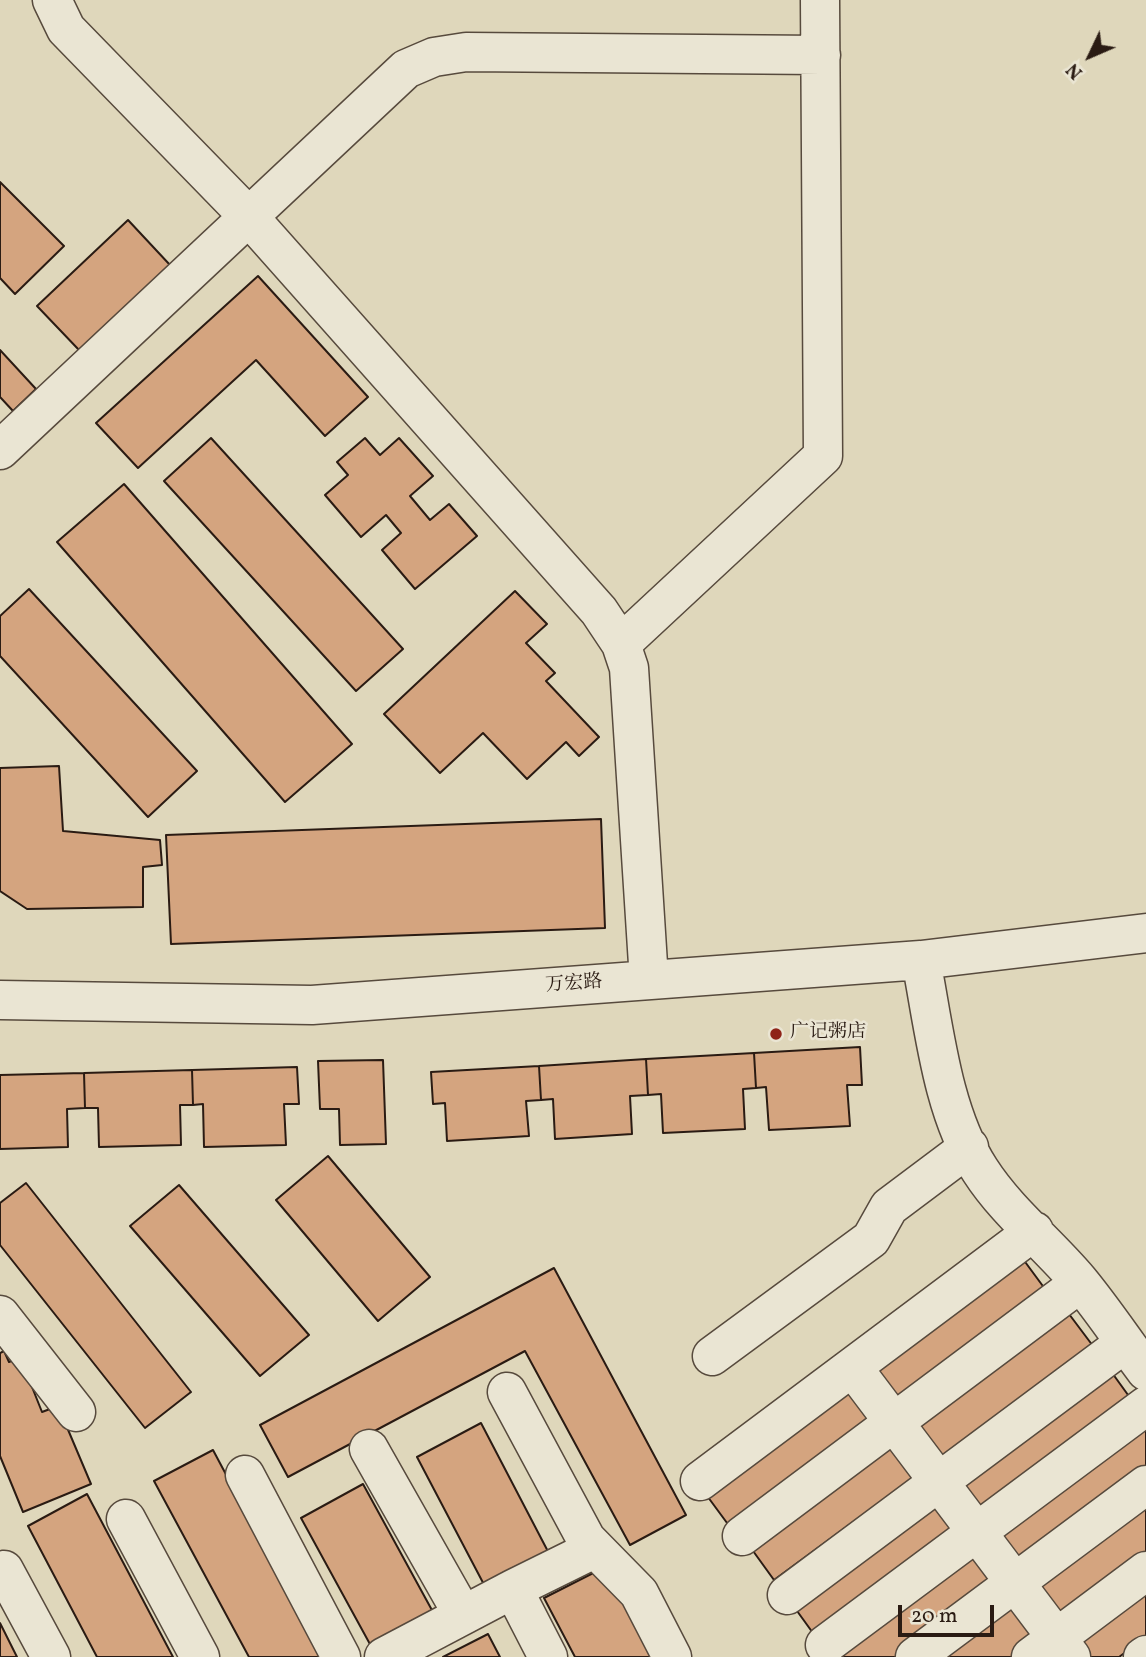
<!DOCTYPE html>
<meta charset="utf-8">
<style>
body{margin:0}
#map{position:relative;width:1146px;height:1657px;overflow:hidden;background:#dfd7bb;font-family:Vollkorn,serif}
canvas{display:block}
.north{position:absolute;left:1055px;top:21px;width:70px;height:70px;-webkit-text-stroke:5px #eae5d3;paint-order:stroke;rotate:226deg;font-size:19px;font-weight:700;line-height:28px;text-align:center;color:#2a1b13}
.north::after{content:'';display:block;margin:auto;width:24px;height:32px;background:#2a1b13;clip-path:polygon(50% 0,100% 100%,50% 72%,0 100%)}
.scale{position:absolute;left:898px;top:1605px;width:96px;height:32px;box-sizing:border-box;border:4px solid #2a1b13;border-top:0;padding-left:9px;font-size:21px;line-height:24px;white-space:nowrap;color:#2a1b13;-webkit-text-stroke:5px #eae5d3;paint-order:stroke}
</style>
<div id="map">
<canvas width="1146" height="1657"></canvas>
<div class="north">N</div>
<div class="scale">20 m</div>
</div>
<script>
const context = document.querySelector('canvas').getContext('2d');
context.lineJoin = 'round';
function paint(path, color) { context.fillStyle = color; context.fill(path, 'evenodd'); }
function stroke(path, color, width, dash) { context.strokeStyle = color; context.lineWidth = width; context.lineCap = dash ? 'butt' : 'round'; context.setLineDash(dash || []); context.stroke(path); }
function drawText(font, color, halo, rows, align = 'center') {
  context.font = font + ' Vollkorn,"Noto Serif SC",serif'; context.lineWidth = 5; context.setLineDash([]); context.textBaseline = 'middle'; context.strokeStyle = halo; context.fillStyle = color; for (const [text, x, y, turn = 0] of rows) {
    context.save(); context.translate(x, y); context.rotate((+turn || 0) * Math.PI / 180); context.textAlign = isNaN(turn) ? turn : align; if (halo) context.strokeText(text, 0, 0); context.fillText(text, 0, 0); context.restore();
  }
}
const building = new Path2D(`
 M0,182L64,246L15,294L0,278Z
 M128,220L170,265L79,350L37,306Z
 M258,276L368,397L325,436L256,360L138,468L96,423Z
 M0,350L36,389L13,411L0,397Z
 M211,438L403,649L356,691L164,481Z
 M365,438L380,455L399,438L433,476L410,496L430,520L449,504L477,536L415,589L382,550L401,533L386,515L361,537L325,495L348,475L337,462Z
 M124,484L352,744L285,802L57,542Z
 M29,589L197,771L148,817L0,656V616Z
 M515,591L547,624L526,643L555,673L546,681L599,737L579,756L566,742L527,779L483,733L440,773L384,714Z
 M59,766L63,831L160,840L162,865L143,867V907L27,909L0,891V768Z
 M601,819L605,928L171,944L166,835Z
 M860,1047L862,1085H847L850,1126L769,1130L766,1087L756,1088L754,1053Z
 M754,1053L756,1088L743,1089L745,1129L663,1133L661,1094L648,1095L646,1059Z
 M646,1059L648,1095L630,1096L632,1134L555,1139L553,1099L541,1100L539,1066Z
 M383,1060L386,1144L340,1145L339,1109H320L318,1061Z
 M539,1066L541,1100L526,1101L529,1136L447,1141L445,1103L433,1104L431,1072Z
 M297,1067L299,1104H284L286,1145L204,1147L203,1104L193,1105L192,1070Z
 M192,1070L193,1105H180L181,1145L99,1147L98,1108H85L84,1073Z
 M84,1073L85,1108L67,1109L68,1147L0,1149V1075Z
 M328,1156L430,1277L378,1321L276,1200Z
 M26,1183L191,1392L145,1428L0,1245V1203Z
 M179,1185L309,1335L260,1376L130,1226Z
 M1020,1255L1048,1293L896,1405L868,1367Z
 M554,1268L686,1515L630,1545L525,1351L288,1477L260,1425Z
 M1066,1310L1093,1346L936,1461L910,1425Z
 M4,1351L9,1362L20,1357L42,1412L58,1406L91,1484L23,1512L0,1456V1353Z
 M1110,1370L1136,1406L981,1520L955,1485Z
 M851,1380L879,1417L730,1527L702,1489Z
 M1146,1418V1473L1016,1568L990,1533Z
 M481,1423L554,1563L490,1596L417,1457Z
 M894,1437L920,1473L774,1580L748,1544Z
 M213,1450L323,1657H249L154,1481Z
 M363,1484L439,1623L377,1657L301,1518Z
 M87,1494L173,1657H97L28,1526Z
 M938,1497L964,1533L818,1640L792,1604Z
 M1146,1503V1558L1057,1624L1030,1588Z
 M973,1545L1000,1581L897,1657H832Z
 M607,1566L655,1657H575L544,1598Z
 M1146,1586V1637L1119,1657H1082L1070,1642Z
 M1014,1600L1040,1636L1011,1657H937Z
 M0,1623L17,1657H0Z
 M488,1634L500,1657H443Z`);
paint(building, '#d4a47f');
stroke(building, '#2a1b13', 2);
const minor = new Path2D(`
 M52,0L66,29L249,217L599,611L621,644L629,668L649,980
 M0,450L406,69L434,57L466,52L821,55
 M621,644L823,456L820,0
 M921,960C934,1027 942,1112 980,1170C1007,1212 1047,1243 1079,1281C1103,1310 1124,1342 1146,1371
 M0,1000L312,1005L921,960L1146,933
 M0,1315L76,1412
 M712,1356L871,1239L889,1207L969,1147
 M853,1368L1071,1657
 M507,1392L586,1539L639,1593L672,1657
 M369,1449L463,1615
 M245,1475L341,1657
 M700,1481L1034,1231
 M126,1519L200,1657
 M742,1536L1080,1283
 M4,1570L51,1657
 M513,1589L594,1549
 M787,1595L1125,1343
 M825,1645L1146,1406
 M384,1657L513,1589L548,1657
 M915,1657L1146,1485
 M1031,1657L1146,1571
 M1143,1657L1146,1655`);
stroke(minor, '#574a3d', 41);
stroke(minor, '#eae5d3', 38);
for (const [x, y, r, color] of [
 [776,1034,7,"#8f2418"]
]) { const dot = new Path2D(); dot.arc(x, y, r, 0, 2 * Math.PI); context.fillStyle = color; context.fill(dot); stroke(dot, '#eae5d3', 2.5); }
drawText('19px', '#2a1b13', '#eae5d3', [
 ["万宏路",574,985,-4]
]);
drawText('19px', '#2a1b13', '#eae5d3', [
 ["广记粥店",790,1034]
], 'left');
</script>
